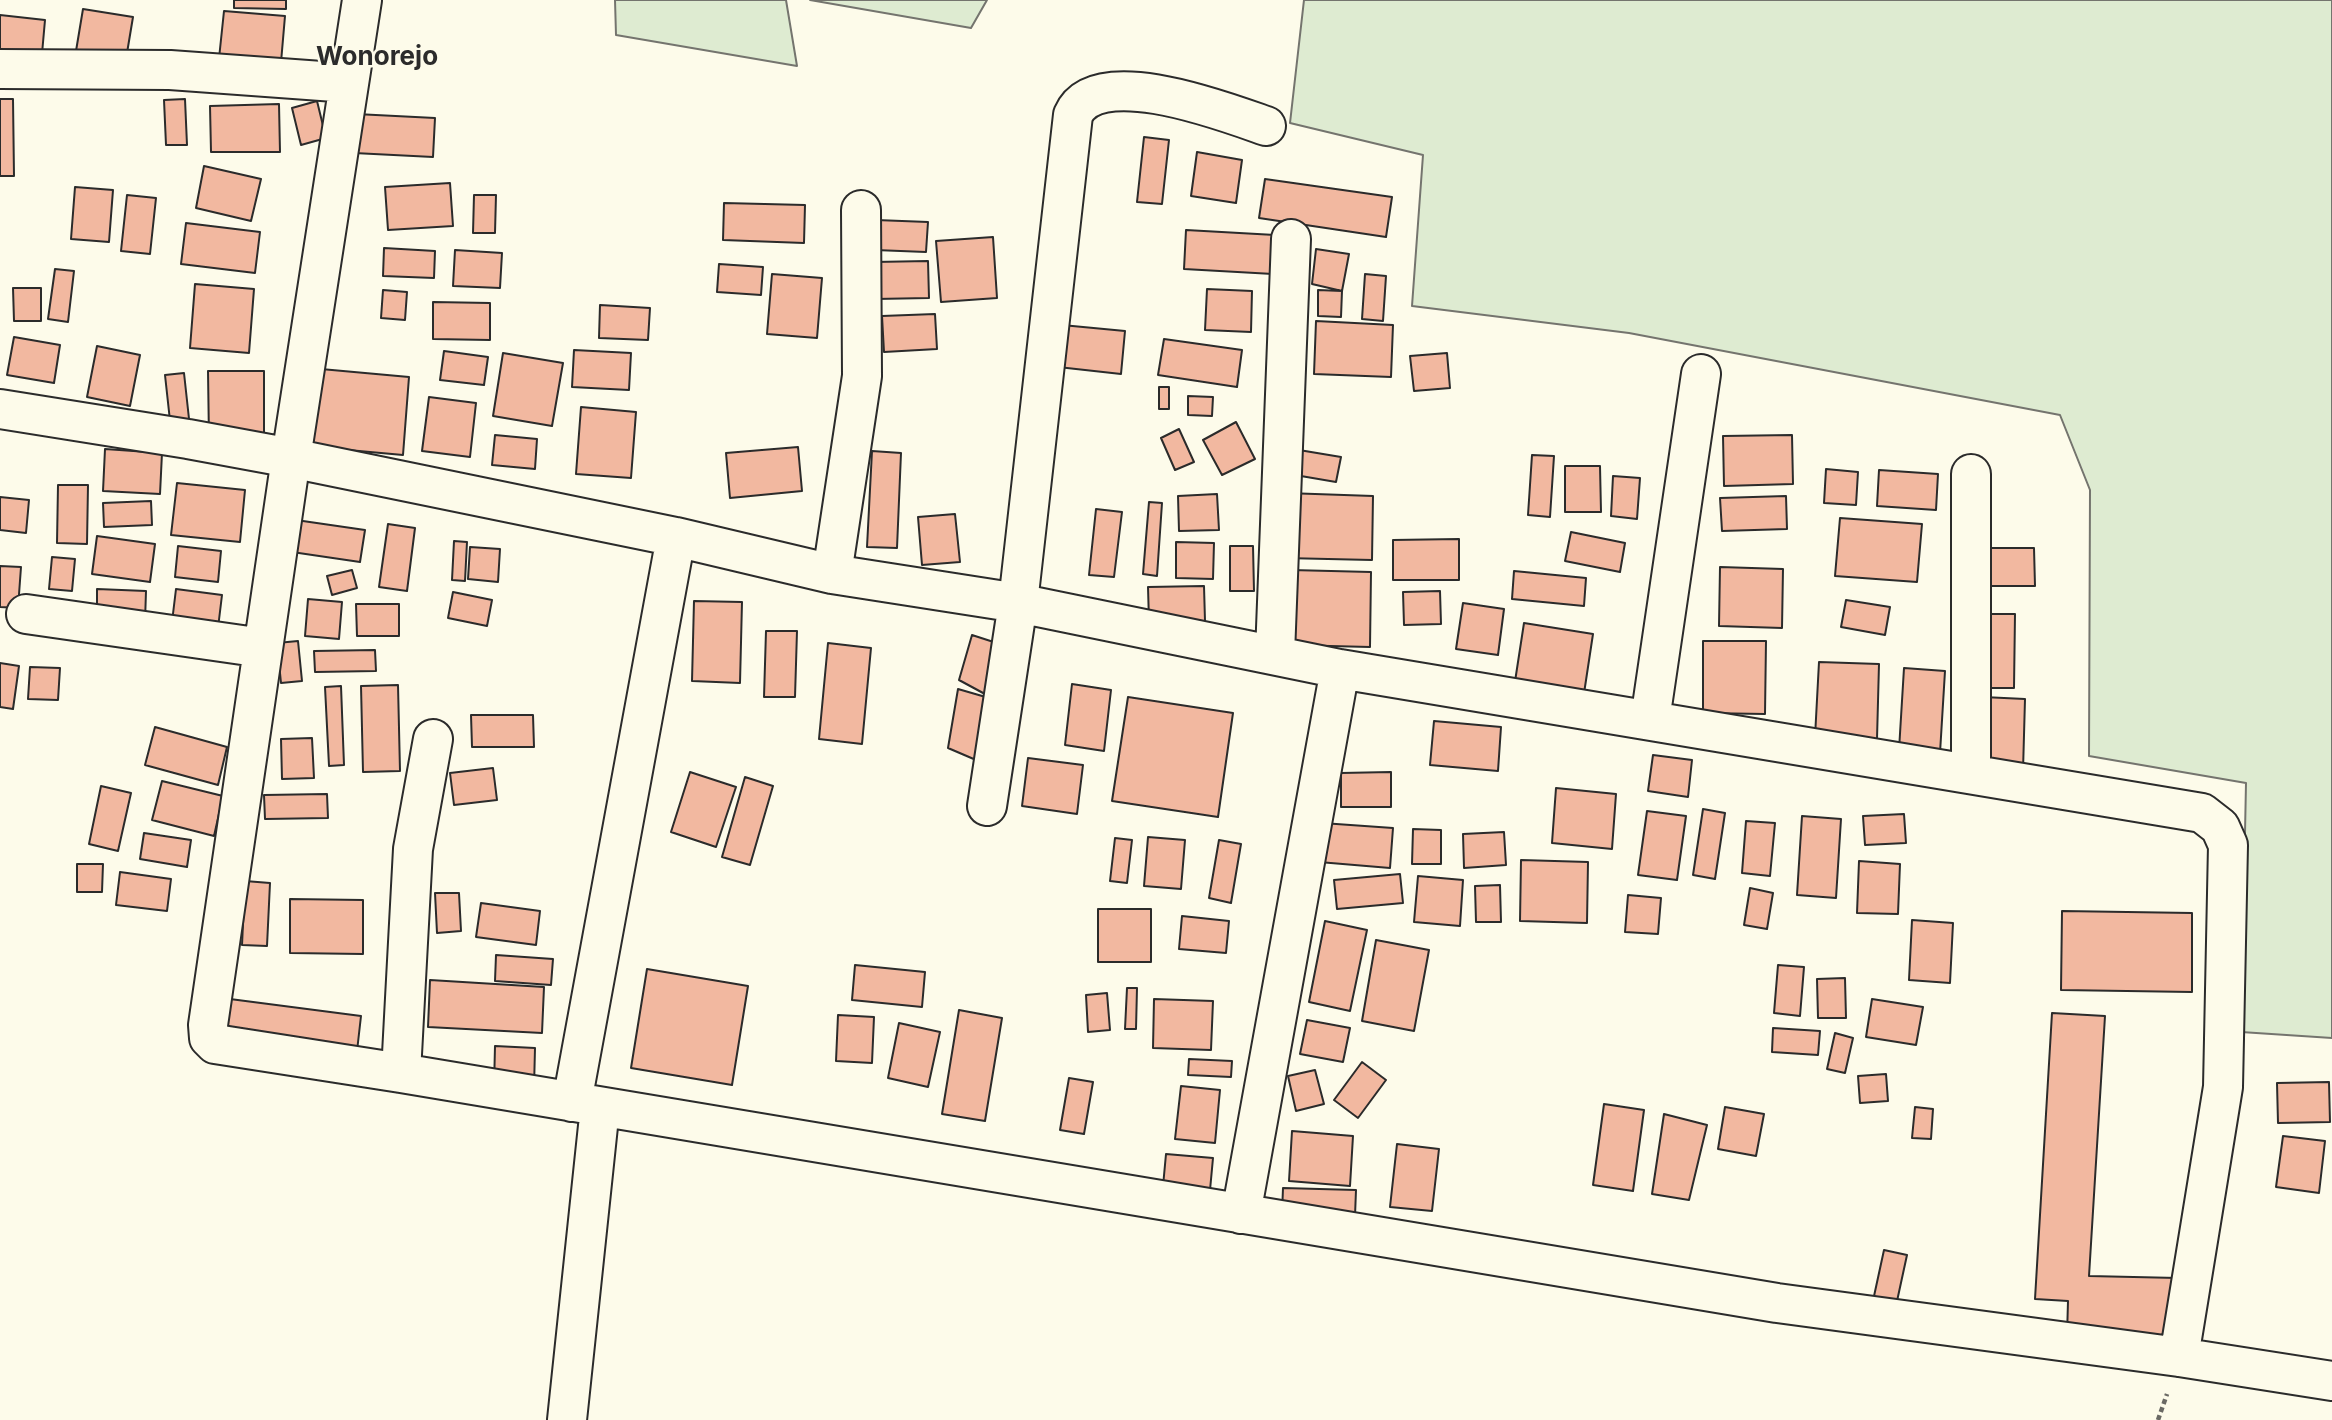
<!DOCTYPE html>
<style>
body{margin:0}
canvas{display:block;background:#fdfbea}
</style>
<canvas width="2332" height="1420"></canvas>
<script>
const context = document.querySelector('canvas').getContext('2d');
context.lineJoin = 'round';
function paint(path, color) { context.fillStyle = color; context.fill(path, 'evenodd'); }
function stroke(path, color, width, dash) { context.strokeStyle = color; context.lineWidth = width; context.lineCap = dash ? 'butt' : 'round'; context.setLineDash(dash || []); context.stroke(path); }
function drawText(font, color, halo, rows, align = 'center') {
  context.font = font + ' Inter,sans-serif'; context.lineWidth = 5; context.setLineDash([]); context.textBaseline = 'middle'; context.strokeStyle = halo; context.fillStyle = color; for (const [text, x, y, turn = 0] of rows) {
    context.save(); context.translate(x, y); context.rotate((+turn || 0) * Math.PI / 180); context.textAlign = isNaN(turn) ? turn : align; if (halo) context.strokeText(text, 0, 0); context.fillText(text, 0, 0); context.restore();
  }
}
const green = new Path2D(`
 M615,0H786L797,66L616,35Z
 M810,0H987L971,28Z
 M1304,0H2332V1038L2241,1032L2246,783L2089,756L2090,490L2060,415L1629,333L1412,306L1423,155L1290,123Z`);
paint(green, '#deebd1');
stroke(green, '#74746e', 2);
const building = new Path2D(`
 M234,0H286V9L234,8Z
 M83,9L133,17L125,65L75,57Z
 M224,11L285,16L280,74L218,68Z
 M0,15L45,20L41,65L0,61Z
 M0,99H13L14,176H0Z
 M185,99L187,145H166L164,100Z
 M317,101L326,138L301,145L292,108Z
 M279,104L280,152H211L210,106Z
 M356,114L435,118L433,157L354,153Z
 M1144,137L1169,140L1162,204L1137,202Z
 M1197,152L1242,160L1236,203L1191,196Z
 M204,166L261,179L251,221L196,208Z
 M1265,179L1392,197L1386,237L1259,218Z
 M450,183L453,226L388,230L385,187Z
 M75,187L113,190L109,242L71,239Z
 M127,195L156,198L150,254L121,251Z
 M474,195H496L495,233H473Z
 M724,203L805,205L804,243L723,240Z
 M876,220L928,222L926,252L875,250Z
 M186,223L260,232L255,273L181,264Z
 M1186,230L1275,235L1273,274L1184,269Z
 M993,237L997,298L941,302L936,241Z
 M384,248L435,251L434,278L383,276Z
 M1316,249L1349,254L1342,291L1312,284Z
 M455,250L502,253L500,288L453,286Z
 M928,261L929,298L875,299L874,262Z
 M719,264L763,267L761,295L717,292Z
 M55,269L74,271L68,322L48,319Z
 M772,274L822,278L817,338L767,334Z
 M1365,274L1386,276L1383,321L1362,319Z
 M195,284L254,289L249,353L190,348Z
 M13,288H41V321H14Z
 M1207,289L1252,291L1251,332L1205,330Z
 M383,290L407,292L405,320L381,318Z
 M1318,290L1342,291L1341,317L1318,316Z
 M433,302L490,303V340L433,339Z
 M600,305L650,308L648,340L599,338Z
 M935,314L937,349L884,352L882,316Z
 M1316,321L1393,325L1391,377L1314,374Z
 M1062,325L1125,331L1121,374L1058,367Z
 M14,337L60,345L54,383L7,375Z
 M1164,339L1242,350L1237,387L1158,375Z
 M97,346L140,355L130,406L87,397Z
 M574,350L631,353L629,390L572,387Z
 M444,351L488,357L484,385L440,380Z
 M503,353L563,363L552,426L493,416Z
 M1447,353L1450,388L1414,391L1410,356Z
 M310,368L409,377L403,455L304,446Z
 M208,371H264V441H209Z
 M184,373L190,428L171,430L165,375Z
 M1159,387H1169V409H1159Z
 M1188,396L1213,397L1212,416L1188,415Z
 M429,397L476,403L470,457L422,451Z
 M581,407L636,412L631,478L576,474Z
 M1236,422L1255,459L1222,475L1203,440Z
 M1179,429L1194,462L1175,470L1161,438Z
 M495,435L537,439L535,469L492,465Z
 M1792,435L1793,484L1724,486L1723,436Z
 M798,447L802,491L730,498L726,453Z
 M105,449L162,453L160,494L103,491Z
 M1299,450L1341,457L1336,482L1295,475Z
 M872,451L901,453L897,548L867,547Z
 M1532,455L1554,456L1550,517L1528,515Z
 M1565,466H1600L1601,512H1565Z
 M1826,469L1858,472L1856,505L1824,503Z
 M1879,470L1938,474L1936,510L1877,506Z
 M1613,476L1640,478L1637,519L1611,516Z
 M177,483L245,490L240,542L171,535Z
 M58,485H88L87,544L57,543Z
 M1286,493L1373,496L1372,560L1284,558Z
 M1217,494L1219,530L1179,531L1178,496Z
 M1786,496L1787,529L1722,531L1720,498Z
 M0,497L29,500L26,533L0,530Z
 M151,501L152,525L104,527L103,503Z
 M1149,502L1162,503L1157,576L1143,574Z
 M1096,509L1122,512L1114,577L1089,575Z
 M955,514L960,562L922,565L918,517Z
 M1840,518L1922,524L1917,582L1835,576Z
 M296,520L365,530L360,562L292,552Z
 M388,524L415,528L407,591L379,587Z
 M1571,532L1625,543L1620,572L1565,561Z
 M97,536L155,544L150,582L92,574Z
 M1459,539V580H1393V540Z
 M454,541L467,542L465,581L452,580Z
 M1176,542L1214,543L1213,579L1176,578Z
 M178,546L221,551L218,582L175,577Z
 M1230,546H1253L1254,591H1230Z
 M470,547L500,549L498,582L468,579Z
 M1975,548H2034L2035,586H1975Z
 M52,557L75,559L72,591L49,589Z
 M0,566L21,567L18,608L0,607Z
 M1720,567L1783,569L1782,628L1719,626Z
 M352,570L357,588L332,595L327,576Z
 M1291,570L1371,572L1370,647L1290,645Z
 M1514,571L1586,578L1584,606L1512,599Z
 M1204,586L1205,621L1149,622L1148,587Z
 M97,589L146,591L145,622L97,621Z
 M176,589L222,595L218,628L172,622Z
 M1440,591L1441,624L1404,625L1403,592Z
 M453,592L492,600L487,626L448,618Z
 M308,599L342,602L339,639L305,636Z
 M1846,600L1890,607L1885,635L1841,627Z
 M694,601L742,602L740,683L692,681Z
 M1463,603L1504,609L1498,655L1456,649Z
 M356,604H399V636H357Z
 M1981,614H2015L2014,688H1981Z
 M1524,623L1593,634L1583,700L1514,688Z
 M766,631H797L795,697H764Z
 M972,635L1009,647L996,700L959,680Z
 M298,641L302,681L281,683L277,643Z
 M1703,641H1766L1765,714L1703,713Z
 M828,643L871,648L862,744L819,739Z
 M375,650L376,671L315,672L314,651Z
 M1819,662L1879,664L1877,739L1815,737Z
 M0,663L19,666L13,709L0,707Z
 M30,667L60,668L58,700L28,699Z
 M1904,668L1945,671L1940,753L1899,750Z
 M1072,684L1111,690L1104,751L1065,745Z
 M398,685L400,771L363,772L361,686Z
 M341,686L344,765L329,766L325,687Z
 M958,689L996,700L983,763L948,748Z
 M1128,697L1233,713L1218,817L1112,801Z
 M1983,697L2025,699L2023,771L1980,770Z
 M471,715H533L534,747H472Z
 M1434,721L1501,727L1498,771L1430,765Z
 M155,727L227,747L218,785L145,765Z
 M312,738L314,778L282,779L281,739Z
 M1653,755L1692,760L1688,797L1648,791Z
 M1028,758L1083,765L1077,814L1022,806Z
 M493,768L497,800L454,805L450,773Z
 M690,772L736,787L716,847L671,832Z
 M1391,772V807H1341V773Z
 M745,777L773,786L750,865L722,857Z
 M162,781L223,796L214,836L152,820Z
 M101,786L131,793L118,851L89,844Z
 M1556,788L1616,794L1612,849L1552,843Z
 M327,794L328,818L265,819L264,795Z
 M1703,809L1725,813L1715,879L1693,875Z
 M1647,811L1686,816L1677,880L1638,875Z
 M1904,814L1906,843L1865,845L1863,816Z
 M1802,816L1841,819L1836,898L1797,895Z
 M1746,821L1775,823L1770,876L1742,873Z
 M1322,823L1393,828L1390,868L1319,862Z
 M1413,829L1441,830V864H1412Z
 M1504,832L1506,865L1464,868L1463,834Z
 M144,833L191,840L187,867L140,859Z
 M1148,837L1185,840L1181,889L1144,886Z
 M1115,838L1132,840L1127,883L1110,881Z
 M1219,840L1241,844L1231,903L1209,898Z
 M1521,860L1588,862L1587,923L1520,921Z
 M1859,861L1900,864L1898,914L1857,913Z
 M77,864H103L102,892H77Z
 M120,872L171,879L167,911L116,905Z
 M1400,874L1403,903L1337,909L1334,880Z
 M1418,876L1463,880L1460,926L1414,922Z
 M245,881L270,883L267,946L242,945Z
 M1500,885L1501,922H1476L1475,886Z
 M1750,888L1773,893L1767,929L1744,925Z
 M435,893H459L461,931L437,933Z
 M1628,895L1661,898L1658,934L1625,932Z
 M290,899L363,900V954L290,953Z
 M481,903L540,911L536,945L476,937Z
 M1098,909H1151V962H1098Z
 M2062,911L2192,913V992L2061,990Z
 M1182,916L1229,921L1226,953L1179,949Z
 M1912,920L1953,923L1950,983L1909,980Z
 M1325,921L1367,930L1350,1011L1309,1002Z
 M1376,940L1429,950L1414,1031L1362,1021Z
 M496,955L553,959L551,985L495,981Z
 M855,965L925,972L922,1007L852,1000Z
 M1778,965L1804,967L1800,1016L1774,1013Z
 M647,969L748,986L732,1085L631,1068Z
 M1845,978L1846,1018H1818L1817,979Z
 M430,980L544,987L542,1033L428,1027Z
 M1127,988H1137L1136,1029H1125Z
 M1107,993L1110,1030L1088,1032L1086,995Z
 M230,999L361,1016L356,1060L225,1044Z
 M1154,999L1213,1001L1211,1050L1153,1048Z
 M1872,999L1923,1007L1916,1045L1866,1037Z
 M959,1010L1002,1018L985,1121L942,1114Z
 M2052,1013L2105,1016L2089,1276L2178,1278L2177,1339L2067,1336L2068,1301L2035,1299Z
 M838,1015L874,1017L872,1063L836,1061Z
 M1307,1020L1350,1028L1343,1062L1300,1054Z
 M899,1023L940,1032L928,1087L888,1078Z
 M1773,1028L1820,1031L1818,1055L1772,1052Z
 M1835,1033L1853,1038L1845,1073L1827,1069Z
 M495,1046L535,1048L534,1088L494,1087Z
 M1189,1059L1232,1061L1231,1077L1188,1075Z
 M1362,1062L1386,1080L1358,1118L1334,1100Z
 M1315,1070L1324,1104L1296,1111L1288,1076Z
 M1886,1074L1888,1101L1860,1103L1858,1076Z
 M1069,1078L1093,1082L1084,1134L1060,1130Z
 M2329,1082L2330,1122L2278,1123L2277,1083Z
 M1181,1086L1220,1090L1215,1143L1175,1139Z
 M1604,1104L1644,1110L1633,1191L1593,1185Z
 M1725,1107L1764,1114L1756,1156L1718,1149Z
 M1915,1107L1933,1109L1931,1139L1912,1138Z
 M1664,1114L1707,1125L1689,1200L1652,1194Z
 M1292,1131L1353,1136L1350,1186L1289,1181Z
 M2283,1136L2325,1141L2319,1193L2276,1187Z
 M1397,1144L1439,1149L1432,1211L1390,1207Z
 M1166,1154L1213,1158L1209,1201L1162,1197Z
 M1283,1188L1356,1190L1355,1216L1282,1214Z
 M1884,1250L1907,1255L1894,1315L1871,1310Z`);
paint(building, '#f2b8a0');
stroke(building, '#2b2b2b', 2);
const minor = new Path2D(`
 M362,0L291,458L208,1025L209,1038L215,1044L401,1073L1777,1303L2179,1357L2332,1381
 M0,69L170,70L349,83
 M0,409L188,439L291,458L676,537L832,574L1018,603L1340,669L2202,813L2220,827L2228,845L2223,1087L2179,1357
 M832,574L862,376L861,210
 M26,614L263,648
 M1275,654L1291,239
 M1650,720L1701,374
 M1971,774V474
 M987,806L1018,603L1073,115C1096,62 1226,112 1266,126
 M401,1073L413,849L433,739
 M572,1102L676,537
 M1241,1214L1340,669
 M567,1420L600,1107`);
stroke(minor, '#2b2b2b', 42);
stroke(new Path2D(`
 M2158,1420L2167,1394`), '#6a6964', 4.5, [5, 3.5]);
stroke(minor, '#fdfbea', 38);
drawText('bold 26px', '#2b2b2b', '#fdfbea', [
 ["Wonorejo",377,57]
]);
</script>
